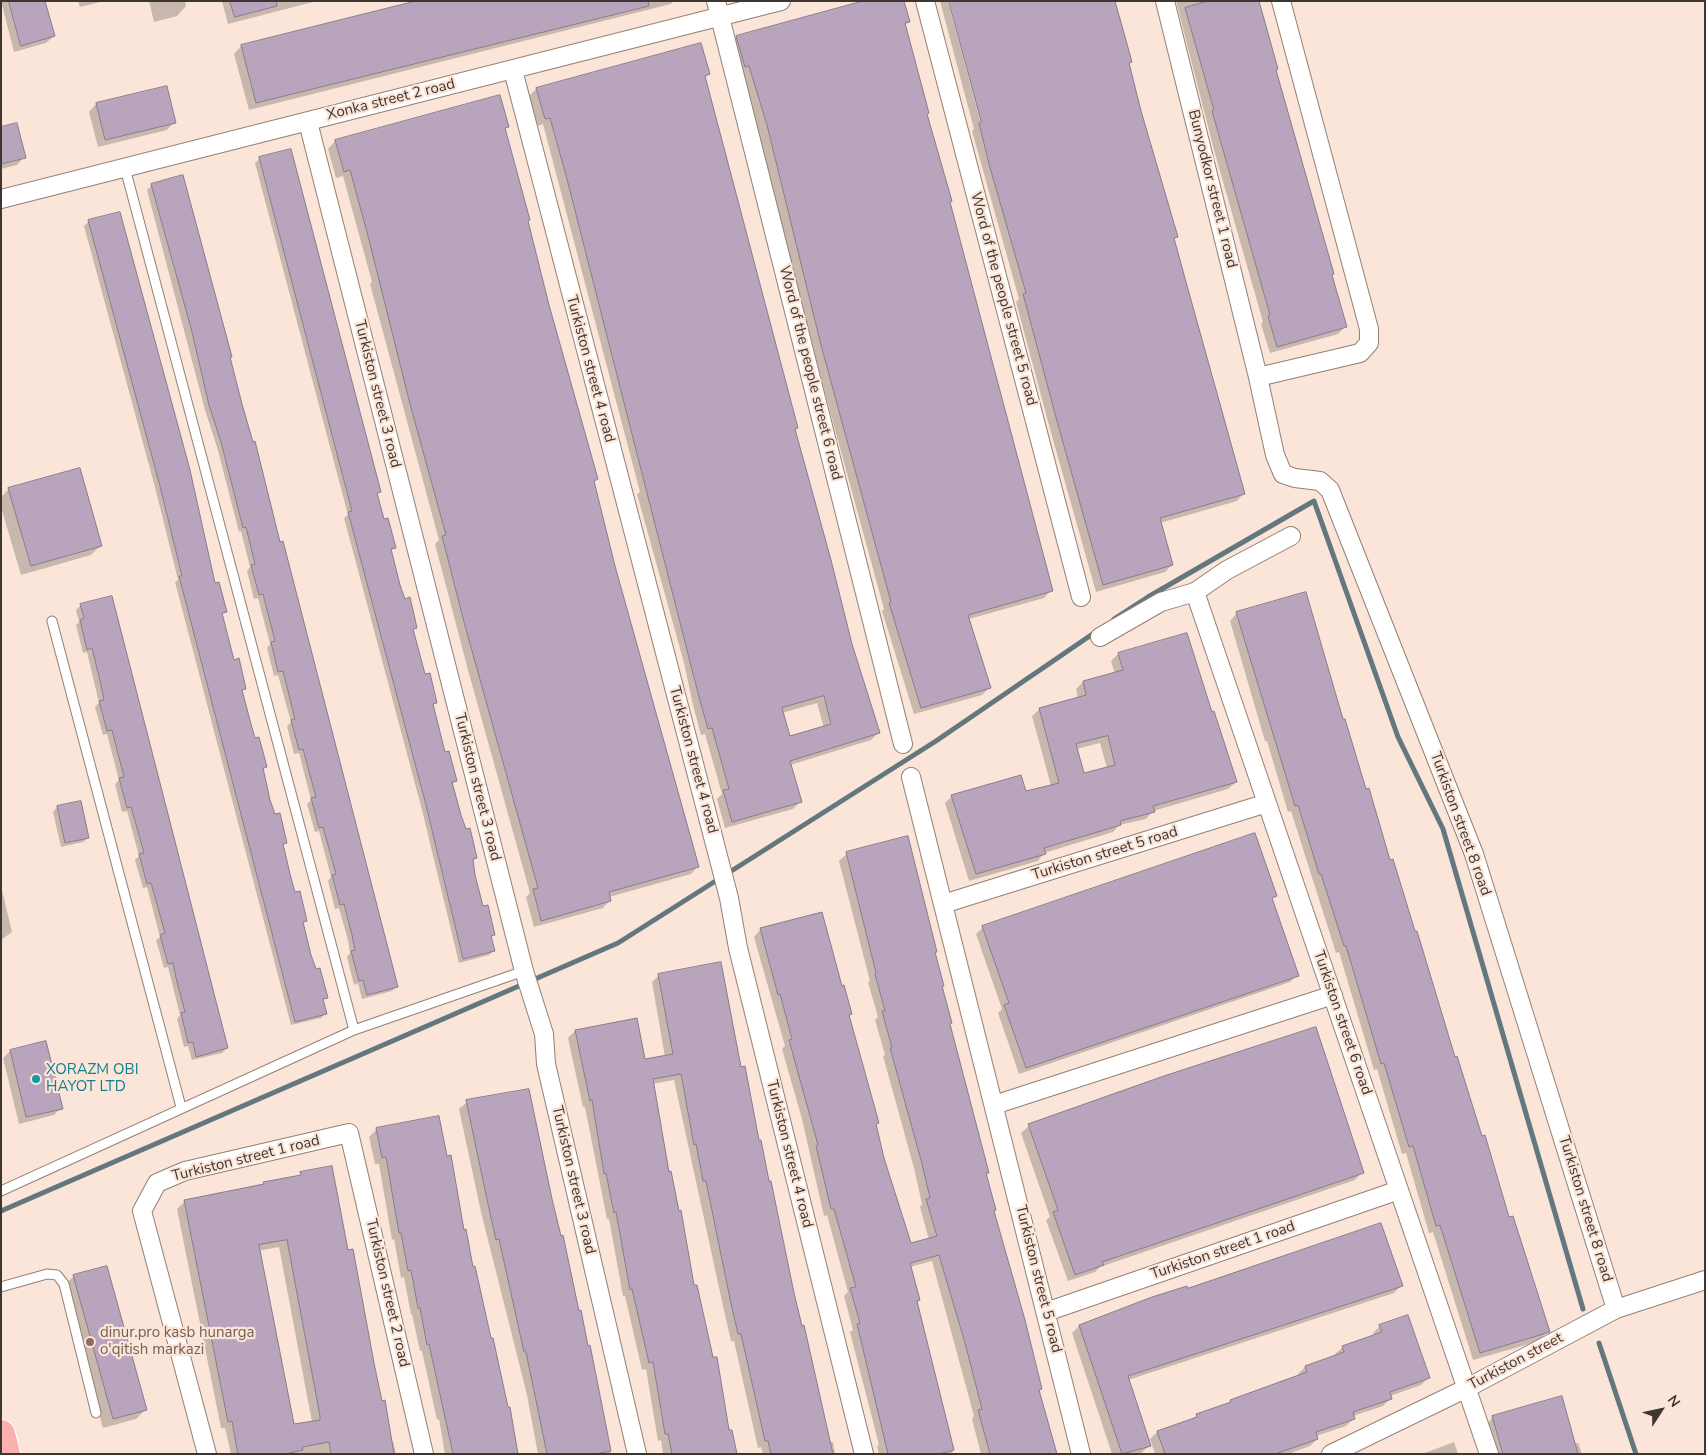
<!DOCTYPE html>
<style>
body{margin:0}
#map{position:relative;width:1706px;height:1455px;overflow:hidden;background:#fbe5d9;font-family:"Nunito Sans",sans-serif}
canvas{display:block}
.frame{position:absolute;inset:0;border:2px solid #3e3631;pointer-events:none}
.north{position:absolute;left:1636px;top:1385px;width:50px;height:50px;-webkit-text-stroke:4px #fbe5d9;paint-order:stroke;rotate:55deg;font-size:14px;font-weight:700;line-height:20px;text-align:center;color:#3e3631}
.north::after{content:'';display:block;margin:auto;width:18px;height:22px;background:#3e3631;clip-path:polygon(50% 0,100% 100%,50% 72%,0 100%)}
</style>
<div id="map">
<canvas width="1706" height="1455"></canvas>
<div class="frame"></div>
<div class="north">N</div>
</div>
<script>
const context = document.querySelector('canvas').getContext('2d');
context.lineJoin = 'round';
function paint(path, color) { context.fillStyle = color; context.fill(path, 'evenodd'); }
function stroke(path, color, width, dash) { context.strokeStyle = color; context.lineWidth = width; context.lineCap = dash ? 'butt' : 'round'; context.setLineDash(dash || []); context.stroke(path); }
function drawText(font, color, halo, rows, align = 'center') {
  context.font = font + ' "Nunito Sans",sans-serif'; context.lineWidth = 4.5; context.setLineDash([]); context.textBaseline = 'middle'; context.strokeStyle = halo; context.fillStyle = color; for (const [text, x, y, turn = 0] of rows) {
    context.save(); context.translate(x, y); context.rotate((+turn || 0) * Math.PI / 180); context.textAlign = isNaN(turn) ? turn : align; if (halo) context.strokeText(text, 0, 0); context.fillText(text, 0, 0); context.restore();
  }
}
paint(new Path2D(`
 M1,1H44L54,36L46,43L14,52Z
 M78,1H104L80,7Z
 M149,1H185L186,6L177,16L154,22Z
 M222,1H317L228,24Z
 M426,1H673L671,4L249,110L234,54L241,46Z
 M940,1H948L982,128L1130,62L1128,64L1176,236L1174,239L1244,493L1237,501L1160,523L1172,565L1165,572L1096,592L1050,429L1016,302L1019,299L972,131L974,129Z
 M1176,1H1258L1275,71L1333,274L1331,276L1345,327L1338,334L1270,353L1261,324L1263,322L1214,150Z
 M908,22L904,26L926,115L1051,590L1044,598L969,619L990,687L982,695L914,714L882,611L884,609L825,393L742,72L729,44L737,37Z
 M708,74L704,78L797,428L794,431L850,645L878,733L871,740L790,765L801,801L793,809L725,828L717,799L722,794L705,734L701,735L693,705L684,663L637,494L640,492L543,124L538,126L529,96L536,89ZM817,703L824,728L789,738L782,713Z
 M166,87L174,122L167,130L98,147L89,112L96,104Z
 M499,97L507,126L504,129L548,305L597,479L593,483L614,566L698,866L691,874L609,897L610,900L603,908L534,927L526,897L530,893L468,670L435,544L439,540L370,284L372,282L343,176L336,178L328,149L335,141Z
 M1,129L24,157L17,165L1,169Z
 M260,158L379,491L376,494L383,520L394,547L391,551L399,585L416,627L412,631L424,676L436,703L432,706L444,754L455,781L452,785L459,816L476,858L472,862L474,875L482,908L494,935L490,938L493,951L489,955L459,963L422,810L344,518L348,515L255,163Z
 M152,185L229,358L397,986L392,991L362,999L358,983L354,985L347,957L350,953L348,940L339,908L335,909L328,881L331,877L319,831L315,832L307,804L311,800L299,753L294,754L287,726L291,722L278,675L274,676L267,648L270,644L258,598L254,599L247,571L250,567L241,531L239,532L217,447L205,410L147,190Z
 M89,221L214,584L225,611L222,615L233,661L245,688L241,692L250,724L265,767L262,770L269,800L286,842L282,846L295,894L306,921L302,924L310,955L326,997L323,1001L326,1013L321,1018L291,1025L175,582L178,580L156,491L84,226Z
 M9,489L101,545L91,555L21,575L1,507V497Z
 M81,605L227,1048L222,1053L192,1060L188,1046L184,1047L177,1019L180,1015L168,967L164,968L156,940L160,937L147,887L143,888L135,860L139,856L127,811L122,812L115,784L119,780L107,734L103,735L95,707L99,703L87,652L83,653L76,625L79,622L76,610Z
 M1237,613L1342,721L1508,1219L1548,1332L1536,1342L1473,1360L1433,1232L1429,1233L1406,1153L1402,1154L1377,1069L1374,1070L1339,952L1336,953L1291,811L1288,812L1267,741H1265L1230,621Z
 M1118,654L1211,714L1236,782L1228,789L1153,811L1146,819L1119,825L1113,832L1044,853L1038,861L969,881L945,803L952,796L1025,793L1051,786L1032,716L1040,709L1078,698L1076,689L1083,682L1115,674L1111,661ZM1100,743L1107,768L1083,774L1076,749Z
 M57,807L88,838L83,842L61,847L53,812Z
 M847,854L934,953L943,985L941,988L949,1025L988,1172L985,1175L993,1212L1041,1389L1039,1391L1056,1454H981L972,1419L974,1416L932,1261L910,1267L919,1300L916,1302L953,1454H879L877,1446L879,1445L850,1332L853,1330L844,1296L848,1292L827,1215L824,1216L802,1119L782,1049L785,1046L754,937L761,929L851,1014L848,1017L883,1158L910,1245L929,1240L920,1207L922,1204L914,1168L883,1056L885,1055L875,1020L878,1017L868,982L870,981L839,861Z
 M1,886L12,932L1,940Z
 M1275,896L1271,900L1297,975L1290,982L1019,1074L998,1013L1002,1009L976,934L983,927Z
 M659,975L740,1069L829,1442H833L835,1454H763L761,1447L758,1448L734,1341H731L723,1306L674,1080L653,1084L668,1173L693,1287L736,1454H663L661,1440L658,1441L646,1369L642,1370L625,1296H623L609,1219H607L585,1107H583L568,1038L575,1031L636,1019L644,1061L665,1057L652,982Z
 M10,1051L61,1108L54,1115L19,1124L3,1058Z
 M467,1102L551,1199L587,1347H589L611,1454H538L527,1395L481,1212L459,1109Z
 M1029,1126L1362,1172L1355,1180L1100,1267L1095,1272L1068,1281L1046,1220L1050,1217L1021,1133Z
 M377,1129L463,1231L517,1454H445L439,1419L437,1420L422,1351H420L412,1314L411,1315L404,1277L401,1278L394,1239L392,1240L379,1164H375L369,1137Z
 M301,1174L347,1251L391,1442L393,1441L396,1454H231L225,1428H221L177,1209L184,1202L261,1186L264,1183L297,1177ZM279,1247L312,1422L293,1426L258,1251Z
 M106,1268L146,1409L136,1419L103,1428L63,1286L73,1277Z
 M1401,1286L1394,1293L1128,1380L1149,1446L1140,1454H1112L1072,1333L1079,1326L1187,1290Z
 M1380,1326L1428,1378L1421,1385L1390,1396L1391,1398L1383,1406L1353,1416V1419L1346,1426L1316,1436L1317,1439L1310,1446L1288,1454H1155L1150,1439L1157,1432L1192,1420L1197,1415L1227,1405L1231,1401L1299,1376L1298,1374L1305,1367L1336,1356L1335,1354L1343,1347L1374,1336L1373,1333Z
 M1493,1417L1574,1444L1578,1443L1582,1454H1494L1486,1425Z
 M1454,1442L1458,1454H1422Z`), '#0003');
stroke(new Path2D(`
 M1114,619L1148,597L1314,501L1398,737L1443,829L1583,1309
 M1,1211L618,943L936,741L1097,631
 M1599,1343L1636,1454`), '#62777e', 5);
const building = new Path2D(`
 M9,1H45L55,36L21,46Z
 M230,1H276L277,6L235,17Z
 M416,1H648L649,6L256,103L241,45Z
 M863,1H904L910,22L905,23L929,113L927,114L952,201L950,202L1053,591L968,615L991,688L921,708L889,603L891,602L821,345L767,125L749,66L745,67L736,36Z
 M949,1H1115L1132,62L1129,63L1141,111L1178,237L1174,238L1186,282L1245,494L1160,518L1173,565L1103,585L1057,421L1023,294L1026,293L989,164L979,123L981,122Z
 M1208,1H1259L1278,69L1276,70L1334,274L1332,275L1347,327L1277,347L1268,316L1270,315L1212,111L1214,110L1185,8Z
 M701,43L710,74L705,76L798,428L795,429L831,560L852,644L880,733L790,761L802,802L732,822L723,790L729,789L712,728L708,729L699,697L567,179L550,118L545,119L536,88ZM824,696L831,724L790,736L782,708Z
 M167,86L176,123L105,140L96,103Z
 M500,95L509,127L505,128L530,220L528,221L549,305L598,479L594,481L615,566L699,867L609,892L611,901L541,921L533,889L538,888L464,622L442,536L446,535L410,404L367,232L350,170L344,172L335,140Z
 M17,123L26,158L1,164V127Z
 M291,149L381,492L377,493L384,519L388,518L396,548L391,549L400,585L405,599L410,597L417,628L413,629L425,674L430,673L437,703L433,704L445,752L449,751L457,781L452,782L461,815L466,829L470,828L477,858L473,859L475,875L483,906L488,905L495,935L491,936L495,951L463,959L426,805L348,512L352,511L259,157Z
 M183,175L232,357H230L242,404L253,442L255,441L280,542L283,541L398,987L367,995L363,980L359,981L351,951L355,950L352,935L344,904L340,905L332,875L336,874L323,827L319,828L311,798L316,797L303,749L299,750L291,720L295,719L283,671L278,672L271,642L275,641L263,594L259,595L251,565L255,564L246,527L243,528L221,442L209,405L191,328L151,184Z
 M120,212L190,470L215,583L219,582L227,612L222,613L234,660L239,658L246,689L242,690L251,724L255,738L259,737L267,767L263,768L270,800L275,814L280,813L287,843L283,844L291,878L295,892L300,891L307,921L303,922L311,955L316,969L320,968L328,998L323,999L327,1014L295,1022L179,576H182L160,486L88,220Z
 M80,468L102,546L31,566L8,488Z
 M1306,592L1343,719H1345L1366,789L1369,788L1390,860L1393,859L1415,931H1417L1455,1057L1457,1056L1482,1136L1485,1135L1509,1217L1513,1216L1550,1332L1480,1353L1440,1225L1436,1226L1413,1146L1409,1147L1384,1063L1381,1064L1346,946H1344L1321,874H1319L1298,805L1295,806L1236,612Z
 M112,596L228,1048L196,1057L193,1042L188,1043L181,1013L185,1012L176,978L173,963L168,964L160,935L165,933L151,883L147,884L139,854L144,853L131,807L127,808L119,778L124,777L112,730L107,731L99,701L104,700L101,685L92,648L87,650L80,620L84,618L80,604Z
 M1187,633L1212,712L1214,711L1237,782L1153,806L1155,812L1120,821L1121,825L1044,848L1046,854L976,874L951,795L1021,775L1026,791L1059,783L1039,708L1086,695L1083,681L1123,670L1118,653ZM1108,736L1115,765L1084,773L1076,744Z
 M81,801L89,838L65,843L57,806Z
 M1255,833L1277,896L1272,898L1299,976L1026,1068L1004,1005L1009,1003L982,926Z
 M908,836L937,952H935L944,986H942L952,1023L950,1024L989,1173H986L996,1210L994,1211L1025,1320L1042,1389L1039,1390L1057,1454H990L978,1410L982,1409L965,1343L939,1255L910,1263L920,1300L917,1301L954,1450L939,1454H888L857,1324L860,1323L850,1288L856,1287L834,1209H831L816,1146L818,1145L789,1040L792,1039L780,994L778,995L760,928L822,912L842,986L844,985L852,1014L849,1015L879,1123L876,1124L884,1158L911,1243L937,1236L926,1199L930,1198L921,1160L890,1048H892L882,1011H885L875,974L876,973L846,852Z
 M721,962L741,1067L745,1066L759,1140H761L769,1181H771L794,1293L802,1326L804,1325L833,1454H771L768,1441H765L741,1334H738L730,1299L706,1181H703L696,1144L694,1145L681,1074L653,1079L669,1172L671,1171L679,1211L681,1210L694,1285H697L713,1357H717L729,1430H732L737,1454H672L668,1434H665L653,1362L649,1363L632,1289L630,1290L616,1212L614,1213L606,1173L604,1174L592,1100L590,1101L575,1030L637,1018L645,1059L673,1054L658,974Z
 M1316,1027L1364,1173L1102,1262L1104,1265L1075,1275L1053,1212L1058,1210L1028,1124L1164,1076Z
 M46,1041L63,1109L26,1117L10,1050Z
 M529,1089L552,1199L561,1236L563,1235L579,1311L581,1310L588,1346L590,1345L611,1451L595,1454H547L526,1352H524L499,1239L496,1240L488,1204L466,1100Z
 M439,1116L447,1156L451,1155L464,1230L466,1229L473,1267L475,1266L491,1338H493L508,1407H510L518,1454H453L429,1344L427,1345L420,1308H418L411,1270L408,1271L401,1233H399L386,1157L382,1158L376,1128Z
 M332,1166L348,1250L353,1249L374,1363L382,1401L385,1400L394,1454H331L329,1442L302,1447L303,1450L285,1454H238L232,1421L228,1422L184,1200L264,1184L263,1182L301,1175L300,1172ZM287,1240L320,1416V1420L294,1424L259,1245Z
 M1381,1223L1403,1286L1128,1376L1151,1446L1122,1454L1079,1325L1152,1297L1187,1286L1188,1288Z
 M107,1266L147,1410L113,1419L73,1275Z
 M1408,1315L1430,1378L1390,1392L1392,1399L1353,1412L1355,1419L1316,1432L1318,1439L1275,1454H1165L1157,1431L1197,1417L1196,1414L1231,1402L1230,1400L1307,1372L1305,1366L1344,1352L1342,1346L1382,1332L1379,1325Z
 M1562,1396L1578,1454H1503L1492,1416Z`);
paint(building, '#b9a4bd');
stroke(building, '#897b8c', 1);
const lane = new Path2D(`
 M52,621L181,1107
 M354,1030L524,971
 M1,1191L354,1030L125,168
 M1,1287L47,1274L57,1275L64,1284L96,1413`);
const street = new Path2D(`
 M716,1L903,744
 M925,1L1081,597
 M1165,1L1258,377L1275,455L1283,474L1295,478L1320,481L1330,490L1474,854L1616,1309
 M513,70L729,898L738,948L864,1454
 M308,122L524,971L544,1034L546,1064L637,1454
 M1,199L781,1
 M1258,377L1360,353L1369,343V329L1281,1
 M1195,592L1489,1454
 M1100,637L1161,602L1195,592L1227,570L1291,536
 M911,777L1081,1454
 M943,904L1267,803
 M994,1105L1333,995
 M1046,1312L1399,1190
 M207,1454L142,1211L157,1183L185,1171L349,1133L424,1454
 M1331,1454L1467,1388L1616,1309L1705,1280`);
const primary = new Path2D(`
 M1,1434L6,1454`);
stroke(lane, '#937f74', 11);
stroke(street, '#937f74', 20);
stroke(primary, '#fff', 30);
stroke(lane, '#fff', 9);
stroke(street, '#fff', 18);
stroke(primary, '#fdb0b0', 28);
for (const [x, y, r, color] of [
 [36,1079,5,"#0f9aa8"],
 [90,1342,5,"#8d6e63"]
]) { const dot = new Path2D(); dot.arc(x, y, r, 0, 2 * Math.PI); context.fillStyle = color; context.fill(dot); stroke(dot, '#fbe5d9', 2); }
drawText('15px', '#3e3631', '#fbe5d9', [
 ["Xonka street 2 road",391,100,-14],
 ["Bunyodkor street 1 road",1212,189,76],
 ["Word of the people street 5 road",1003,299,75],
 ["Turkiston street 4 road",590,369,75],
 ["Word of the people street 6 road",810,373,76],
 ["Turkiston street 3 road",377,394,76],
 ["Turkiston street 4 road",693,760,75],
 ["Turkiston street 3 road",477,787,76],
 ["Turkiston street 8 road",1460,824,70],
 ["Turkiston street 5 road",1105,854,-17],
 ["Turkiston street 6 road",1342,1023,71],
 ["Turkiston street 4 road",789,1154,76],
 ["Turkiston street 1 road",246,1159,-14],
 ["Turkiston street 3 road",573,1180,77],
 ["Turkiston street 8 road",1585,1209,73],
 ["Turkiston street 1 road",1223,1251,-19],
 ["Turkiston street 5 road",1038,1279,76],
 ["Turkiston street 2 road",387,1293,77],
 ["Turkiston street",1516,1362,-28]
]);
drawText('15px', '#0d838f', '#fbe5d9', [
 ["XORAZM OBI",46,1070],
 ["HAYOT LTD",46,1087]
], 'left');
drawText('15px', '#785e54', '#fbe5d9', [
 ["dinur.pro kasb hunarga",100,1333],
 ["o'qitish markazi",100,1350]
], 'left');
</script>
